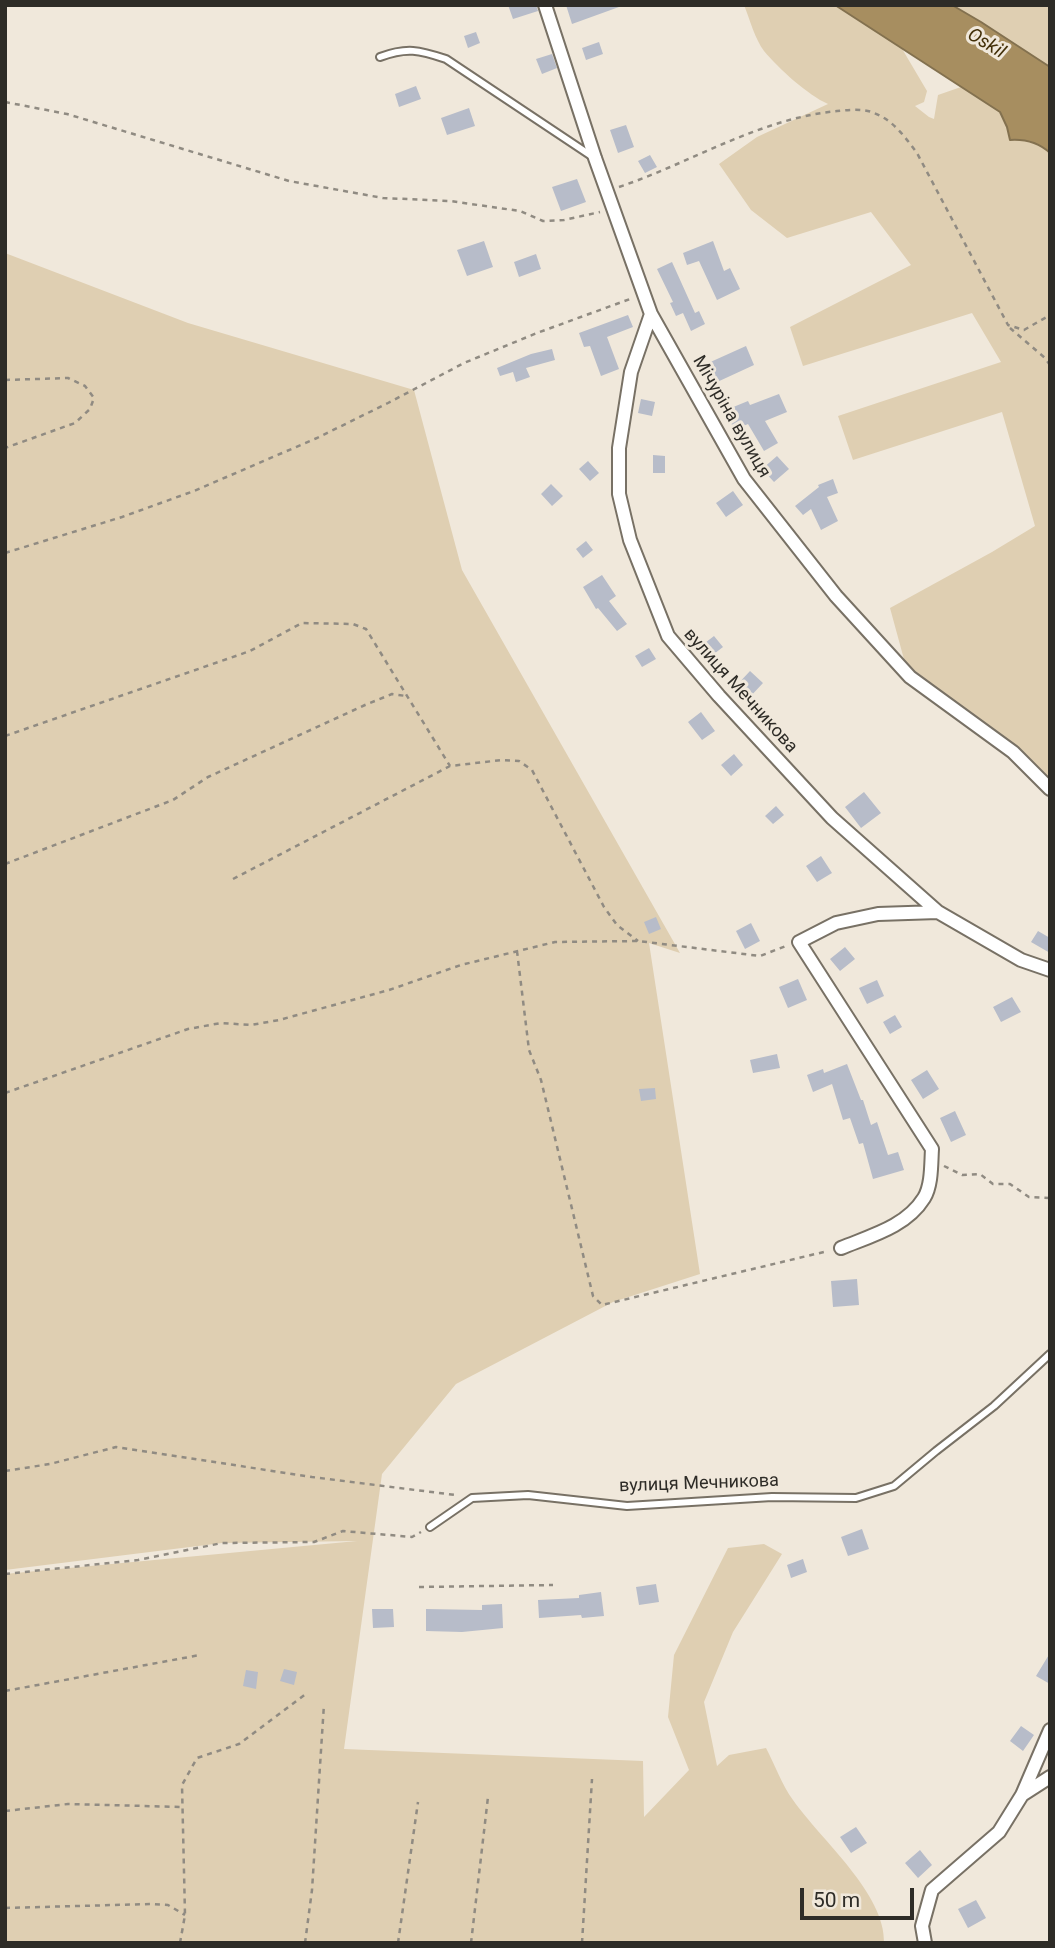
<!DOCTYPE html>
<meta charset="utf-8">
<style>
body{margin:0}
#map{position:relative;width:1055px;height:1948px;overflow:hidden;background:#f0e8db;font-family:Roboto,sans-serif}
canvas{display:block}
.frame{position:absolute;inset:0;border:7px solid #2e2c27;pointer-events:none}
.scale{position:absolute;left:800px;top:1888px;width:114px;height:32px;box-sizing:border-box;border:4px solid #2e2c27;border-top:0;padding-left:9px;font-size:21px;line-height:24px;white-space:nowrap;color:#2e2c27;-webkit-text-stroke:5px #f0e8db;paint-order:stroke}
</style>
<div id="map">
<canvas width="1055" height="1948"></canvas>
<div class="frame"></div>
<div class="scale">50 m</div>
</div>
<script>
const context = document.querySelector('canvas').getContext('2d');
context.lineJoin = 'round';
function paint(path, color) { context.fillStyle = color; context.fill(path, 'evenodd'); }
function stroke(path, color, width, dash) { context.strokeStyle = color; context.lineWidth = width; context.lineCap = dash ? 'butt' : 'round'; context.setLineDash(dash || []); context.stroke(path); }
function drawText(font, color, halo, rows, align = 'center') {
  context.font = font + ' Roboto,sans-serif'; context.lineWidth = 6; context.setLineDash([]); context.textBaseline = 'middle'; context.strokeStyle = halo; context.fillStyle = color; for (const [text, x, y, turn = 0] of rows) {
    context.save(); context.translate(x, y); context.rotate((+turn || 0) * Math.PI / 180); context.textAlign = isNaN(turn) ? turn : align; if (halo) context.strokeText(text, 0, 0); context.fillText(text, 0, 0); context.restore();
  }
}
paint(new Path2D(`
 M744,5H835L901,47L927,91L924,102L915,106L929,117L934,119L938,95L961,87L1001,112L1007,127L1010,140C1025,139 1038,142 1050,153V791L908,674L890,608L992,552L1035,526L1002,412L853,460L838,416L1001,362L972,313L803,366L790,327L911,265L871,212L787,238L751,210L719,164L757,137L828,104C808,95 779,69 764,51C755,39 750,20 744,5Z
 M951,5H1050V67Z
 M5,253L188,323L414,390L462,570L680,953L649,943L700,1274L613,1302L456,1384L382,1474L344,1749L643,1761L644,1817L689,1770L668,1717L674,1655L728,1548L764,1544L782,1554L733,1632L704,1702L717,1766L729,1755L766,1748C775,1765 782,1785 793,1800C820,1839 886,1894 884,1943H5V1574L357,1541L222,1543L5,1570Z`), '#dfcfb2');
const water = new Path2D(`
 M835,5H952L981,22L1050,67V153C1038,142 1025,139 1010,140L1007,127L1000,112Z`);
paint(water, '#a78e60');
stroke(water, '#83714f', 2);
paint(new Path2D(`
 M508,5H536L538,11L513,19Z
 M566,5H618L619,7L572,24Z
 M476,32L480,43L468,48L464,36Z
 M599,42L603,54L586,60L582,48Z
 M552,54L557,68L542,74L536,59Z
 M416,86L421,99L399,107L395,94Z
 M469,108L475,126L447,135L441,118Z
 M626,125L634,147L618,153L610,130Z
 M650,155L657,167L645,173L638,161Z
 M577,179L586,202L561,211L552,187Z
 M484,241L493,267L467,276L457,250Z
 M713,241L724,271L730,268L740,289L717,300L699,261L687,265L683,253Z
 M536,254L541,269L519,277L514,262Z
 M672,262L695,313L699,311L705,324L691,331L683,313L676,316L670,303L673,302L657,269Z
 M628,315L633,327L607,337L619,369L601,376L590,346L584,347L579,333Z
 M746,346L754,365L715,383L706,364Z
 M552,349L555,360L526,368L530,377L516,382L513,372L500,376L497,368L531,354Z
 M779,394L787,412L765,421L778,443L764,451L748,424L734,430L726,410L748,401L750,405Z
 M641,399L655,402L652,416L638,413Z
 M653,455L665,456V473H653Z
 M777,456L789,469L774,482L762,469Z
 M588,461L599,473L590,481L579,469Z
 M833,479L838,493L827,497L838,521L821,530L811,509L803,515L795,506L819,487L818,485Z
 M551,484L563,496L552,506L541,494Z
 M733,491L743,505L726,517L716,503Z
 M586,541L593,550L583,558L576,549Z
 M602,575L616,596L609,601L627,624L617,631L598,608L596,609L583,587Z
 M714,636L723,647L710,657L701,646Z
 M649,648L656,659L642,667L635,656Z
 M750,671L763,683L749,698L736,686Z
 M701,712L715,731L702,740L688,722Z
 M734,754L743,765L731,776L721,765Z
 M864,792L881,813L861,828L845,807Z
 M776,806L784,815L773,824L765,816Z
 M821,856L832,873L817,882L806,866Z
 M656,917L661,929L649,934L644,922Z
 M751,923L760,941L745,949L736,931Z
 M1038,931L1050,938V953L1031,942Z
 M845,947L855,959L840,971L830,959Z
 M798,979L807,1000L788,1008L779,987Z
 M877,980L884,996L867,1004L859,988Z
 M1012,997L1021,1012L1001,1022L993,1007Z
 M895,1015L902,1027L890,1034L883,1022Z
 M777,1054L780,1068L753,1073L750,1060Z
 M847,1064L861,1100H863L871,1125L877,1122L888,1155L898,1152L904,1170L873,1179L863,1143L859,1144L850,1118L843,1120L832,1084L813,1092L807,1075L823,1069L824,1073Z
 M927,1070L939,1089L923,1099L911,1080Z
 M655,1088L656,1099L641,1101L639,1089Z
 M955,1111L966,1135L951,1142L940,1118Z
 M857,1279L859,1305L833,1307L831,1281Z
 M862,1529L869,1549L848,1556L841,1537Z
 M803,1559L807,1572L791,1578L787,1565Z
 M656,1584L659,1602L639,1605L636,1587Z
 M601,1592L604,1616L582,1618L581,1615L539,1618L538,1600L579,1598V1595Z
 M502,1604L503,1628L462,1632L426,1631V1609L482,1610V1605Z
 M372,1609H393L394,1627L373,1628Z
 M1050,1653V1684L1036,1676Z
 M284,1669L297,1672L294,1685L280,1681Z
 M246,1670L258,1672L256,1689L243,1686Z
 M1021,1726L1034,1735L1023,1751L1010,1741Z
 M856,1827L867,1843L851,1853L840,1837Z
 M920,1850L932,1865L918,1878L905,1863Z
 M976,1900L986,1918L968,1928L958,1909Z`), '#b7bcc9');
const lane = new Path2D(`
 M380,57C407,47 419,50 446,59L593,157
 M430,1527L472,1498L528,1495L627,1506L772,1497L856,1498L894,1486L936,1451L994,1406L1050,1354`);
const street = new Path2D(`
 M545,5L595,158L651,314L744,479L836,596L910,677L1013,752L1050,789
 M651,314L631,372L619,448V494L630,540L668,636L719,696L832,818L938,912L1021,960L1050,970
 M841,1248C870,1236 906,1227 924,1198C932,1185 931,1164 932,1149L799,942L836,923L878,914L938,912
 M1022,1795L1050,1777
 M925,1943L922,1926L932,1890L999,1832L1022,1795L1050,1730`);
stroke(lane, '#787165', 10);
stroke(street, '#787165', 16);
stroke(new Path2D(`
 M5,102L67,114L289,181L383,198L450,201L520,211L543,221L564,220L600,212
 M619,187C693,162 758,119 837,111C848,110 863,108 874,113C893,120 905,137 917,153L1008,325L1024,330L1050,315
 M1010,328L1045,358L1050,365
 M5,380L68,378L85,386L94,398L90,409L75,423L5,448
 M5,553L122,517L194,491L317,438L388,403L464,363L537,333L630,299
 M5,736L250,651L302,623L353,624L366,629L450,766
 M5,864L173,800L208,777L365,705L392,694L406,696
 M233,879L450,766L502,760L519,761L532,770L604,907L617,925L638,941
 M517,951L529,1050L541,1080L593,1296L602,1305L828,1251
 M5,1093L188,1029L221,1023L251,1025L279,1020L389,990L461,965L555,942L638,941L760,956L786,946
 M944,1166L962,1175L980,1174L993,1184H1010L1029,1197L1050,1198
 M5,1471L50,1464L116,1447L312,1477L455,1495
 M5,1574L138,1560L222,1543L314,1542L343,1531L412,1537L421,1532
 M419,1587L553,1585
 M5,1691L200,1655
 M5,1811L68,1804L183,1807
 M5,1908L150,1904L168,1905L185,1915
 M180,1943L185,1915L182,1785L197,1758L239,1744L307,1693
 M305,1943L312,1890L324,1704
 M398,1943L418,1802
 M471,1943L488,1797
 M582,1943L592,1779`), '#908b82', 2.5, [5, 5]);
stroke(lane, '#fff', 6);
stroke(street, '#fff', 12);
drawText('18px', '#2e2c27', '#f0e8db', [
 ["Мічуріна вулиця",731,417,60],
 ["вулиця Мечникова",740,691,48],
 ["вулиця Мечникова",699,1484,-2]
]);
drawText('italic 19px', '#433009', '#f0e8db', [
 ["Oskil",986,44,31]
]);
</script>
